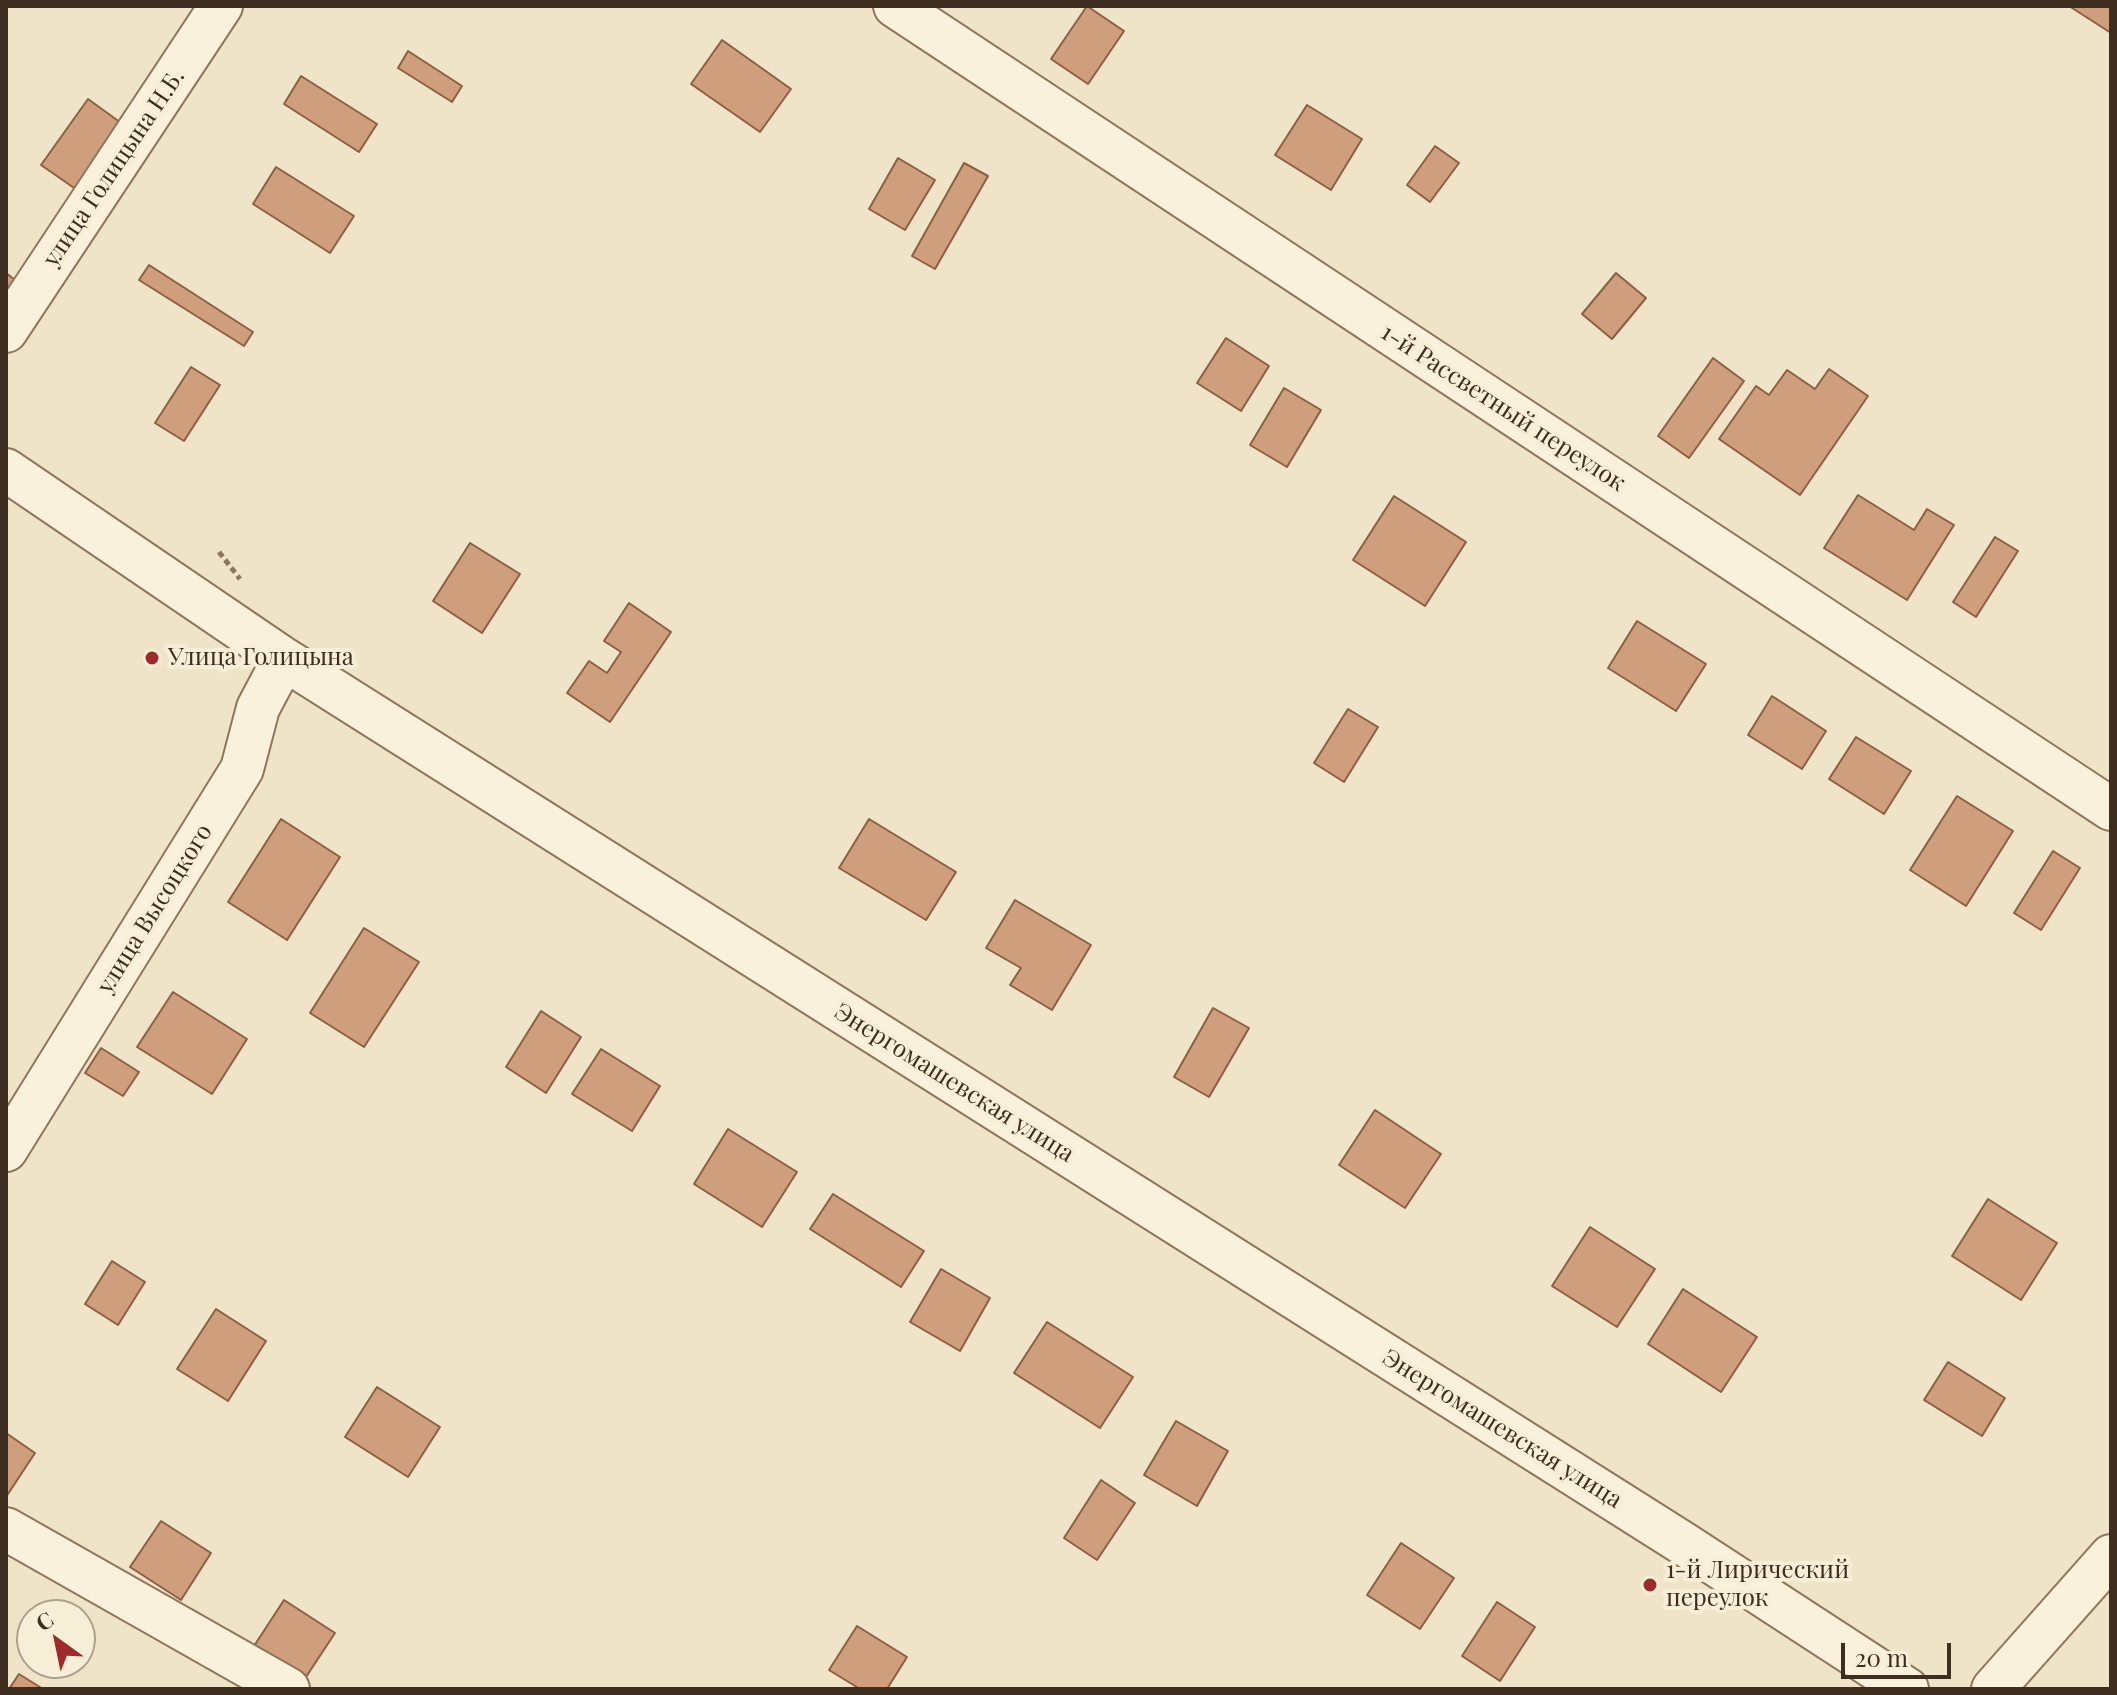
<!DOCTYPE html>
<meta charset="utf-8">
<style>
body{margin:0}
#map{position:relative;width:2117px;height:1695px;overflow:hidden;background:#f0e4c8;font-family:"Playfair Display",serif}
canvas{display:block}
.frame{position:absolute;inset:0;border:8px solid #3d2e20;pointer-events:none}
.north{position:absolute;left:16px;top:1599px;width:80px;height:80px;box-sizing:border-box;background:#f7eed8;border:2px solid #ada18e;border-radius:50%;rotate:327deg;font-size:22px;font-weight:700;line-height:32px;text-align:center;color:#3d2e20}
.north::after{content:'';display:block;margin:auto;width:28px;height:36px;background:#9e2a2b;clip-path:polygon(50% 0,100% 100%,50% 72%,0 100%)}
.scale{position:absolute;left:1841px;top:1643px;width:110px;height:36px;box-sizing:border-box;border:4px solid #3d2e20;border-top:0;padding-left:10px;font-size:24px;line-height:28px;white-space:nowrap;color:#3d2e20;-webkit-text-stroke:6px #f7eed8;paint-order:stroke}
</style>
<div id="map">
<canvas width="2117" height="1695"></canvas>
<div class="frame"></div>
<div class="north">С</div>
<div class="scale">20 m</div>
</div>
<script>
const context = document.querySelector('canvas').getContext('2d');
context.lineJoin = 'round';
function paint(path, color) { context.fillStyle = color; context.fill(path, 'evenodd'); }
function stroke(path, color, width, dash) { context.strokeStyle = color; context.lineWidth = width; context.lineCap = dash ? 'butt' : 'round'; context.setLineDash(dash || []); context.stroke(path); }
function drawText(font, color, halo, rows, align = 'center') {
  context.font = font + ' "Playfair Display",serif'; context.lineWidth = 8; context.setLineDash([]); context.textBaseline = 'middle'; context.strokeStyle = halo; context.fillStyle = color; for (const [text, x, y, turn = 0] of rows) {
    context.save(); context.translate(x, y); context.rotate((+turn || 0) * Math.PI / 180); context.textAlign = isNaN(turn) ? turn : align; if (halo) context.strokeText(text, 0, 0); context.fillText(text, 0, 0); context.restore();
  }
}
const building = new Path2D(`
 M1087,6L1124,31L1088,84L1051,59Z
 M2069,6H2111V33Z
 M722,40L791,89L760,132L691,84Z
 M408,51L462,86L452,102L398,68Z
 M301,76L377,124L359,152L284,104Z
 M88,99L124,125L77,190L41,165Z
 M1307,105L1362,139L1331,190L1275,155Z
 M1435,146L1459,163L1430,202L1407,185Z
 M898,158L935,180L905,230L869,209Z
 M964,163L988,176L935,269L912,256Z
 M276,167L354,216L330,253L253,204Z
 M149,265L253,332L244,346L139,280Z
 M6,273L19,283L6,301Z
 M1616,273L1646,298L1612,339L1582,314Z
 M1226,338L1269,366L1241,411L1197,383Z
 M1713,358L1744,381L1689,458L1658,436Z
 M191,367L220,385L184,441L155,423Z
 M1829,369L1868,396L1800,495L1719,439L1756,386L1769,395L1787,370L1815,389Z
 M1284,388L1321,410L1287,467L1250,445Z
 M1858,495L1914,530L1927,509L1954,525L1907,600L1824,548Z
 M1394,496L1466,542L1425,606L1353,560Z
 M1995,537L2018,551L1976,617L1953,602Z
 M470,543L520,574L482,633L433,601Z
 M629,603L671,632L610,722L567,693L589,661L607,673L621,652L604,641Z
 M1637,621L1706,664L1676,711L1608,668Z
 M1772,696L1826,731L1802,769L1748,735Z
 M1348,709L1378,727L1344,782L1314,763Z
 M1856,737L1911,771L1884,814L1829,779Z
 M1957,796L2013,831L1966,906L1910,870Z
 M281,819L340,857L287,940L228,902Z
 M869,819L956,872L926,920L839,868Z
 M2053,851L2080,868L2041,930L2014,913Z
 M1015,900L1091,945L1052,1010L1010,985L1021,968L986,948Z
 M364,928L419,962L364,1047L310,1013Z
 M173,992L247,1039L212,1094L137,1047Z
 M1213,1008L1249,1028L1209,1097L1174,1077Z
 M541,1011L581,1037L546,1093L506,1067Z
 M101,1048L139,1072L123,1096L85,1073Z
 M601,1049L660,1086L632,1131L572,1094Z
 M1375,1110L1441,1154L1405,1208L1339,1165Z
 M728,1129L797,1172L762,1227L694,1184Z
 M833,1194L924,1251L901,1287L810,1229Z
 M1988,1199L2057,1243L2021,1300L1952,1256Z
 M1590,1227L1655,1269L1617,1327L1552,1286Z
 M112,1261L145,1282L118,1325L85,1304Z
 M941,1269L990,1298L960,1351L910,1322Z
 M1683,1289L1757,1337L1721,1392L1648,1344Z
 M216,1309L266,1341L228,1401L177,1369Z
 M1047,1322L1133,1377L1100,1428L1014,1373Z
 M1948,1362L2005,1398L1982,1436L1924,1400Z
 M377,1387L440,1427L408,1477L345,1437Z
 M1176,1421L1228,1451L1197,1506L1144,1475Z
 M6,1433L35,1453L6,1497Z
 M1101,1480L1135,1503L1097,1560L1064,1538Z
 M161,1521L211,1553L181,1600L130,1567Z
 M1401,1543L1454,1578L1420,1629L1367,1595Z
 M284,1600L335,1633L304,1680L254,1646Z
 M1497,1602L1535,1627L1500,1681L1462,1656Z
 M857,1626L907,1657L887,1689H860L829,1670Z
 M19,1674L43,1689H9Z`);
paint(building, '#cf9f7d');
stroke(building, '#8d5f41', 2);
const minor = new Path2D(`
 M895,6L2111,809
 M6,331L221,6
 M6,470L284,659L1681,1542L1907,1689
 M6,1150L242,769L258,708L284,659
 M6,1529L288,1689
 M1993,1689L2111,1556`);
stroke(minor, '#8d765c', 46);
stroke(new Path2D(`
 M219,552L240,579`), '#8d765c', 5, [6, 4]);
stroke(minor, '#faf1dc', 42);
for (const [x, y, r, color] of [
 [152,658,8,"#9e2a2b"],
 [1650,1585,8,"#9e2a2b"]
]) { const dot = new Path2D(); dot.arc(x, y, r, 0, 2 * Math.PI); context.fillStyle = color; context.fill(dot); stroke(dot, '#f7eed8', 3); }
drawText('24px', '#3d2e20', '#f7eed8', [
 ["улица Голицына Н.Б.",114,168,-56],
 ["1-й Рассветный переулок",1503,408,33],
 ["улица Высоцкого",155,909,-58],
 ["Энергомашевская улица",954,1083,32],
 ["Энергомашевская улица",1502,1429,32]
]);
drawText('24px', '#3d2e20', '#f7eed8', [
 ["Улица Голицына",168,658],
 ["1-й Лирический",1666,1571],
 ["переулок",1666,1599]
], 'left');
</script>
